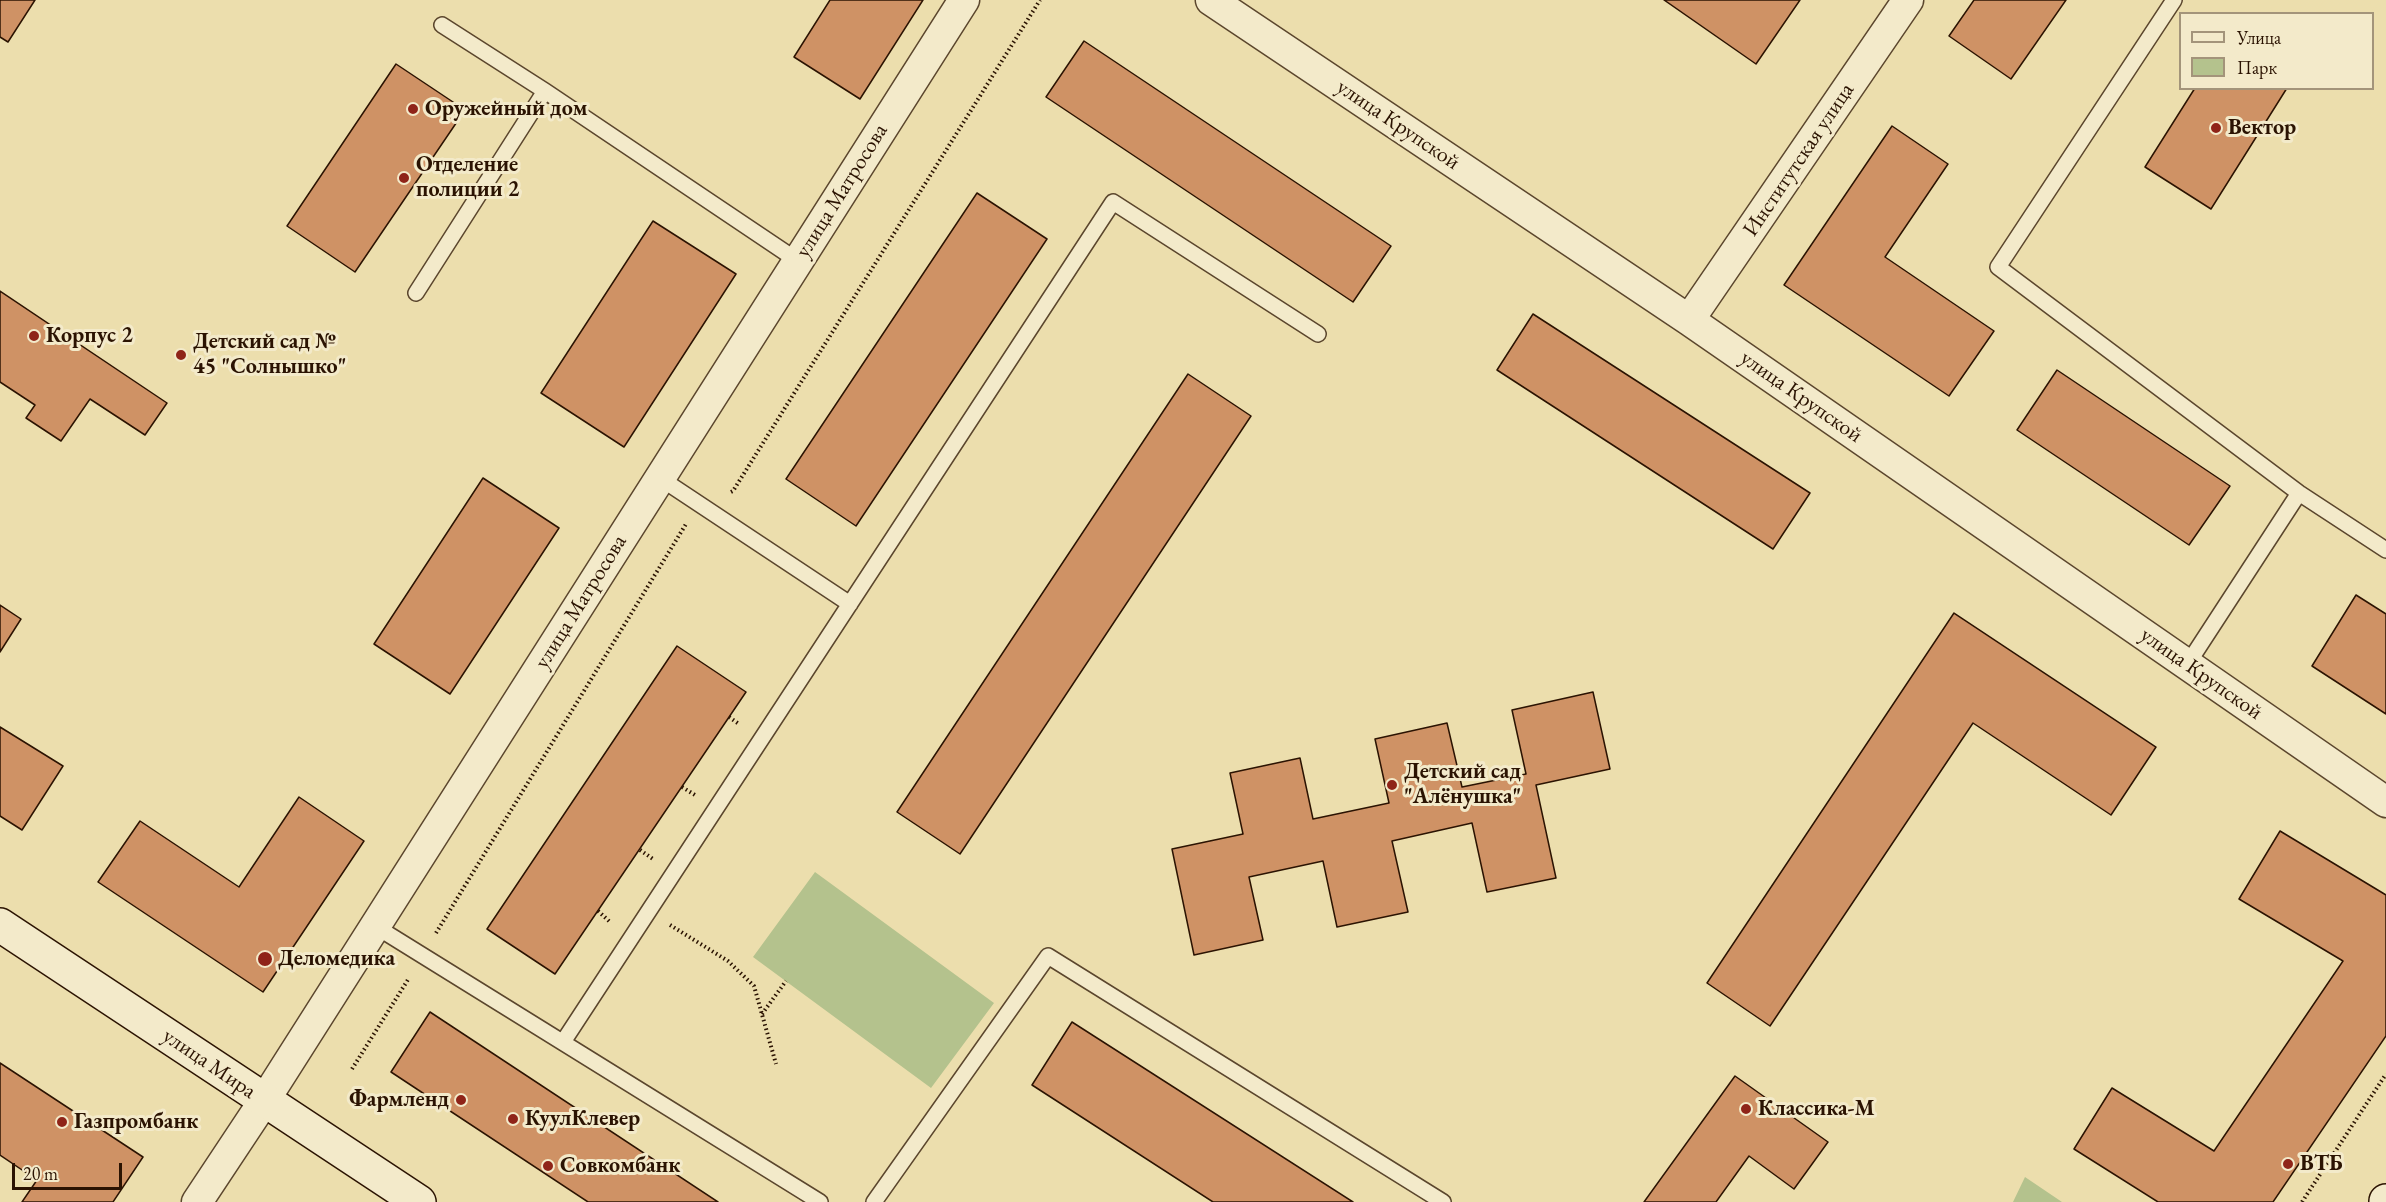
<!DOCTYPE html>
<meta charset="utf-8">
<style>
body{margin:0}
#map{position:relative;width:2386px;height:1202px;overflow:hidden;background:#ecdead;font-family:"EB Garamond",serif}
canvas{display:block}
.legend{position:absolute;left:2179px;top:12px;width:195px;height:78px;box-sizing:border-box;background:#f3eaca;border:2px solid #a3947a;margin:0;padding:8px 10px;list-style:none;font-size:18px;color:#2b1302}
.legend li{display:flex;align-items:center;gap:12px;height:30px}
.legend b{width:30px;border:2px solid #a3947a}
.scale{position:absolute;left:12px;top:1163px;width:110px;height:27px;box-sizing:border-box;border:3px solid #2b1302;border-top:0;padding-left:8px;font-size:18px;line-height:21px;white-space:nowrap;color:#2b1302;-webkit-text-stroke:4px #f3eaca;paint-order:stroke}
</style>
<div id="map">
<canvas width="2386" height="1202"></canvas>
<ul class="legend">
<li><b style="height:8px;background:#f3eaca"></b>Улица</li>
<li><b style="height:16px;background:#b4c28d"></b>Парк</li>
</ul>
<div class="scale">20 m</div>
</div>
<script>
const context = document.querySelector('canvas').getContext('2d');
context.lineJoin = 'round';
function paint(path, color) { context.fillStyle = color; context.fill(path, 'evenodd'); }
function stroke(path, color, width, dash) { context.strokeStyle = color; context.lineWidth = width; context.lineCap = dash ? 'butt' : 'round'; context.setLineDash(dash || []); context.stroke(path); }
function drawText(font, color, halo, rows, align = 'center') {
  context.font = font + ' "EB Garamond",serif'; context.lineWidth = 6; context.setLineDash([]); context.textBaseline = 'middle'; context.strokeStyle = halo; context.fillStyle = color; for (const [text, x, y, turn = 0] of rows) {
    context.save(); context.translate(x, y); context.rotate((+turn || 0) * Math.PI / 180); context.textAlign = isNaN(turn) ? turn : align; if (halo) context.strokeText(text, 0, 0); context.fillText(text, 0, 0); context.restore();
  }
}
paint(new Path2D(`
 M815,872L994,1003L931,1088L753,957Z
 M2025,1177L2062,1202H2013Z`), '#b4c28d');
const building = new Path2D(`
 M0,0H35L8,42L0,37Z
 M830,0H923L860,99L794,57Z
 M1664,0H1800L1756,64Z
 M1974,0H2066L2011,79L1949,36Z
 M1084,41L1391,246L1353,302L1046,97Z
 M396,64L465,110L355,272L287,226Z
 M2195,88H2287L2211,209L2145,167Z
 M1892,126L1948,164L1885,257L1994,331L1949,396L1784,285Z
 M977,193L1047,239L856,526L786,479Z
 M653,221L736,274L624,447L541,393Z
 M0,291L167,403L145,435L90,399L61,441L26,418L35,405L0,382Z
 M1533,314L1810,493L1773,549L1497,370Z
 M2057,370L2230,486L2189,545L2017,430Z
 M1188,374L1251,416L960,854L897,812Z
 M483,478L559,528L450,694L374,644Z
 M2356,595L2386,614V714L2312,666Z
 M0,605L21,619L0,652Z
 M1954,613L2156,747L2111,815L1973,723L1770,1026L1707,983Z
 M677,646L746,692L555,974L487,929Z
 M1593,692L1610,769L1536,785L1556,878L1487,892L1472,823L1392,841L1408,912L1337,927L1323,861L1249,877L1263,940L1194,955L1172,849L1243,834L1230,773L1300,758L1313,819L1389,803L1375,739L1447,723L1462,787L1526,774L1512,710Z
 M0,727L63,766L22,830L0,816Z
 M299,797L364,841L263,992L98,882L140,821L239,887Z
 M2280,831L2386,895V1036L2273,1202H2158L2074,1149L2112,1088L2214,1151L2343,961L2239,899Z
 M430,1012L718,1202H588L391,1072Z
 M1072,1022L1353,1202H1213L1032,1085Z
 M0,1063L143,1157L113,1202H22L37,1180L0,1155Z
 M1735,1076L1828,1142L1794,1189L1749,1156L1716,1202H1644Z`);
paint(building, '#cf9265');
stroke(building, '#2b1302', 1.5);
const lane = new Path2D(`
 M2174,0L1998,267L2299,493L2386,550
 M442,25L545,91L798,261
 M416,293L545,91
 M660,478L850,604
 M2187,665L2299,493
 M375,926L820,1202
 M563,1042L1113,202L1318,334
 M874,1202L1048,956L1443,1202`);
const street = new Path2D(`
 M1211,0L1689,320L2386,802
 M1689,320L1908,0
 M197,1202L264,1101L964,0`);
const secondary = new Path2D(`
 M0,925L419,1202
 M2386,1202V1201`);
stroke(lane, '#5b462d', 18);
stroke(street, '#5b462d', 33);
stroke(secondary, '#2b1302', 36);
stroke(new Path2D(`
 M731,492L733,491L1040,0
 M729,717L739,724
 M682,787L695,795
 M640,850L653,859
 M598,911L610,922
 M670,925L728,961L754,986L776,1064
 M436,933L686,524
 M762,1014L786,981
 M352,1069L409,978
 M2302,1202L2386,1074`), '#2b1302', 4, [1.5, 3]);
stroke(lane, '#f3eaca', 15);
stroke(street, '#f3eaca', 30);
stroke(secondary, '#f3eaca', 33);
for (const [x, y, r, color] of [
 [413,109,6,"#8f2418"],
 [2216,128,6,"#8f2418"],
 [404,178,6,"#8f2418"],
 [34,336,6,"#8f2418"],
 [181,355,6,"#8f2418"],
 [1392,785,6,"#8f2418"],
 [265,959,8,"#8f2418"],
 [461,1100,6,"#8f2418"],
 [1746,1109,6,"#8f2418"],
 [513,1119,6,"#8f2418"],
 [62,1122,6,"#8f2418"],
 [2288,1164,6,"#8f2418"],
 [548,1166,6,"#8f2418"]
]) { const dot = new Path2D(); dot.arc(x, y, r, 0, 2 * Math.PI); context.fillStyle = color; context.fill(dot); stroke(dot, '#f3eaca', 2); }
drawText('bold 22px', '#2b1302', '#f3eaca', [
 ["Оружейный дом",425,109],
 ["Вектор",2228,128],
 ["Отделение",416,165],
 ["полиции 2",416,190],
 ["Корпус 2",46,336],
 ["Детский сад №",193,342],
 ["45 \"Солнышко\"",193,367],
 ["Детский сад",1404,772],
 ["\"Алёнушка\"",1404,797],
 ["Деломедика",278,959],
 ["Фармленд",449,1100,"right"],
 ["Классика-М",1758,1109],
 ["КуулКлевер",525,1119],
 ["Газпромбанк",74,1122],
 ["ВТБ",2300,1164],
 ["Совкомбанк",560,1166]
], 'left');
drawText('22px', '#2b1302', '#f3eaca', [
 ["улица Крупской",1398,125,34],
 ["Институтская улица",1799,160,-56],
 ["улица Матросова",842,191,-58],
 ["улица Крупской",1801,397,35],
 ["улица Матросова",581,602,-58],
 ["улица Крупской",2201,674,35],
 ["улица Мира",209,1064,34]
]);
</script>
